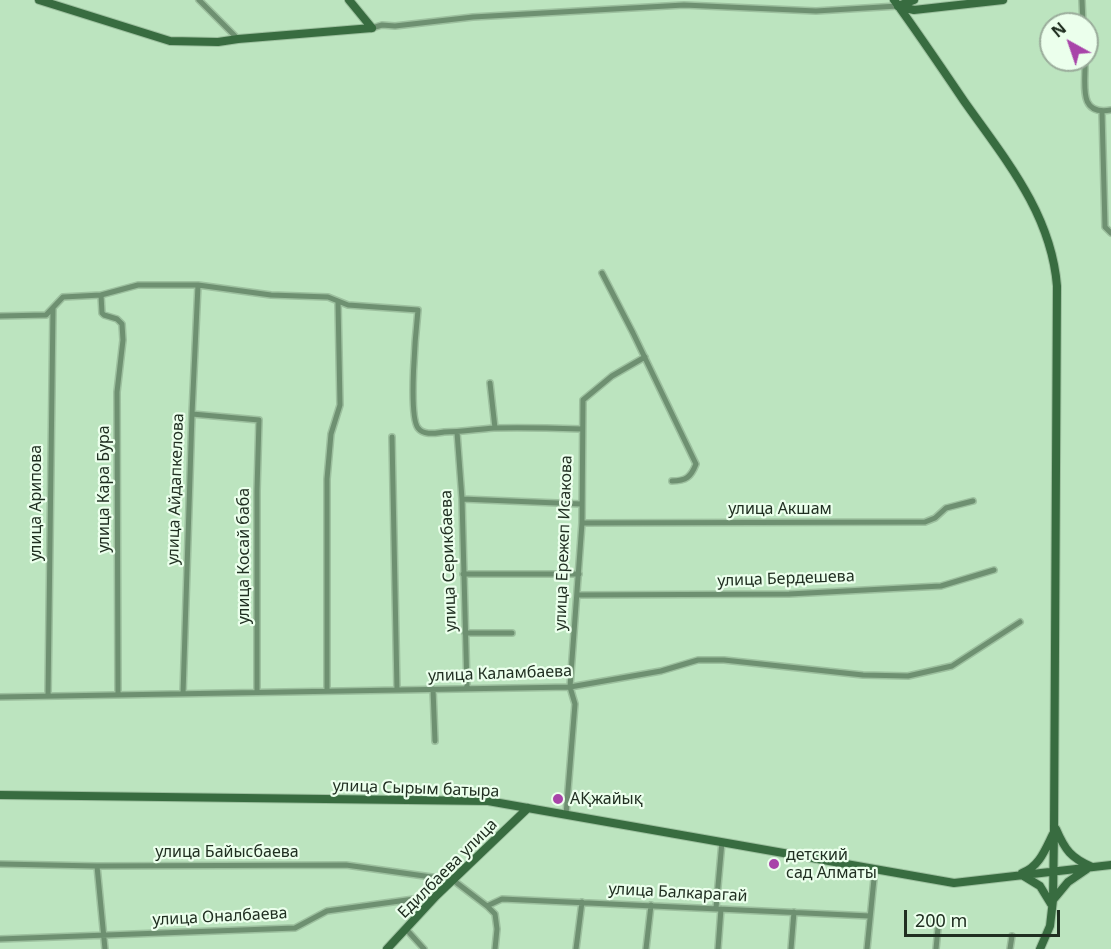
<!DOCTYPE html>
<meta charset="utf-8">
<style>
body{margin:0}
#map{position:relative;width:1111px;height:949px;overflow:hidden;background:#bce4bf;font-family:"Noto Sans",sans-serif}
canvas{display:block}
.north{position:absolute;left:1039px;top:12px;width:60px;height:60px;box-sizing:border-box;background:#ebffec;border:2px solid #9aac9b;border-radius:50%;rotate:320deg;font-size:16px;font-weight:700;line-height:24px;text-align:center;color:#202f21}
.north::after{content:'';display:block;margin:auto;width:21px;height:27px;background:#a844a9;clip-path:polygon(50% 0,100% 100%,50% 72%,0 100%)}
.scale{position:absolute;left:904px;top:910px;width:156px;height:27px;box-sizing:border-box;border:3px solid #202f21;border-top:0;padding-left:8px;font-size:18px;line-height:21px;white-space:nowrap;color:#202f21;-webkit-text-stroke:4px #ebffec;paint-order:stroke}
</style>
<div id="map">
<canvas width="1111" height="949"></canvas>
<div class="north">N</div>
<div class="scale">200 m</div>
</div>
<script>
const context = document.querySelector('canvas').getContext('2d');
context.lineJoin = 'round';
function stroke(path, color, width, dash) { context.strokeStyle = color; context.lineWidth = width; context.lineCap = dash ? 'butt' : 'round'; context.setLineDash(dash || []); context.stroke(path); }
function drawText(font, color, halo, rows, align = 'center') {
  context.font = font + ' "Noto Sans",sans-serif'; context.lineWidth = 4.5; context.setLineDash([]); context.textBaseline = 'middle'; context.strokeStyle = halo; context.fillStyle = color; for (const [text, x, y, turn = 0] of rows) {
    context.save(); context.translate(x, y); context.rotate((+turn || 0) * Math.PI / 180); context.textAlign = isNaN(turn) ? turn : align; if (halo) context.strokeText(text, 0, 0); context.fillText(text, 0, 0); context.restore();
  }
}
const street = new Path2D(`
 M199,0L238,39
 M1082,0L1083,24
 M372,28L382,25L395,26L473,17L684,5L816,11L898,6
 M1085,60C1086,84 1077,116 1111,110
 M1102,112L1105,227L1111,233
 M602,273L633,333L696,464C691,477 686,481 672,481
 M101,295L102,313L104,315L117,319L122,324L123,340L117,392L118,695
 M0,316L46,315L63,297L101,295L138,285H198L271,295L328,297L348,305L418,310C416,329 408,415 418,428C424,436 436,433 444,432C461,432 478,429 494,428C523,427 553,428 582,429
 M490,383L495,428
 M192,414L259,420L257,491V692
 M457,432L462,499L467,688
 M392,437L397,690
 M462,499L581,504
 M582,523L925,522L935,518L946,508L973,501
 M463,574H579
 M577,595L789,594L941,586L994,570
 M465,633H512
 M433,689L435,741
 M327,691V479L331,434L340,405L338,302
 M183,694L192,414L198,285
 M48,696L53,309
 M0,697L570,687L661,671L698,660H724L863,675L908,676L952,666L1020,622
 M566,815L575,704L570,687L582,523L583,400L612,376L645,357
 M0,864L97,866L346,865L453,880L487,906L495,914L497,929L495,949
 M97,866L105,949
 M487,906L502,899L870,916
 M716,908L722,842
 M406,929L424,949
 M0,939L295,928L327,911L436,896
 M576,949L582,902
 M646,949L651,905
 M718,949L721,909
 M791,949L794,912
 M867,949L875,869
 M936,949L938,928
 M1010,949L1012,936`);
const secondary = new Path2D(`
 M39,0L170,41L218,42L238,39L372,28
 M349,0L372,28
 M894,0C918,33 941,67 964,101C1005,159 1051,213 1057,286L1054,830L1053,900L1050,926L1040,949
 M898,6L914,10L1003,0
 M898,6L914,0
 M0,795L488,801L954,883L1111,865
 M1056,829C1065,850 1071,858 1092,867
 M1022,873C1039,867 1045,850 1053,834
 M1022,875L1040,886L1051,904
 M1053,900L1068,882L1087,869
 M387,949L436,896L528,808`);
stroke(street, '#9dc09f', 8);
stroke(secondary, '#9dc09f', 10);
stroke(street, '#6e9071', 5);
stroke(secondary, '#386c40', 8);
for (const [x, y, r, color] of [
 [558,799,6,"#a844a9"],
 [774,864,6,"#a844a9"]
]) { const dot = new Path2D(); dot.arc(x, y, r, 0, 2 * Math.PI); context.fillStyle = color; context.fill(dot); stroke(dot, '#ebffec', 2); }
drawText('16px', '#202f21', '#ebffec', [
 ["улица Кара Бура",104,489,-90],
 ["улица Айдапкелова",176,489,-88],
 ["улица Арипова",36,503,-90],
 ["улица Акшам",780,509],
 ["улица Ережеп Исакова",564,543,-88],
 ["улица Косай баба",244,556,-90],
 ["улица Серикбаева",449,561,-92],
 ["улица Бердешева",786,579,-2],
 ["улица Каламбаева",500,674,-2],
 ["улица Сырым батыра",416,789,2],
 ["улица Байысбаева",227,852],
 ["Едилбаева улица",448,869,-45],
 ["улица Балкарагай",678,893,3],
 ["улица Оналбаева",220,917,-3]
]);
drawText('16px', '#202f21', '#ebffec', [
 ["АҚжайық",570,799],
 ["детский",786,855],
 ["сад Алматы",786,873]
], 'left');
</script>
